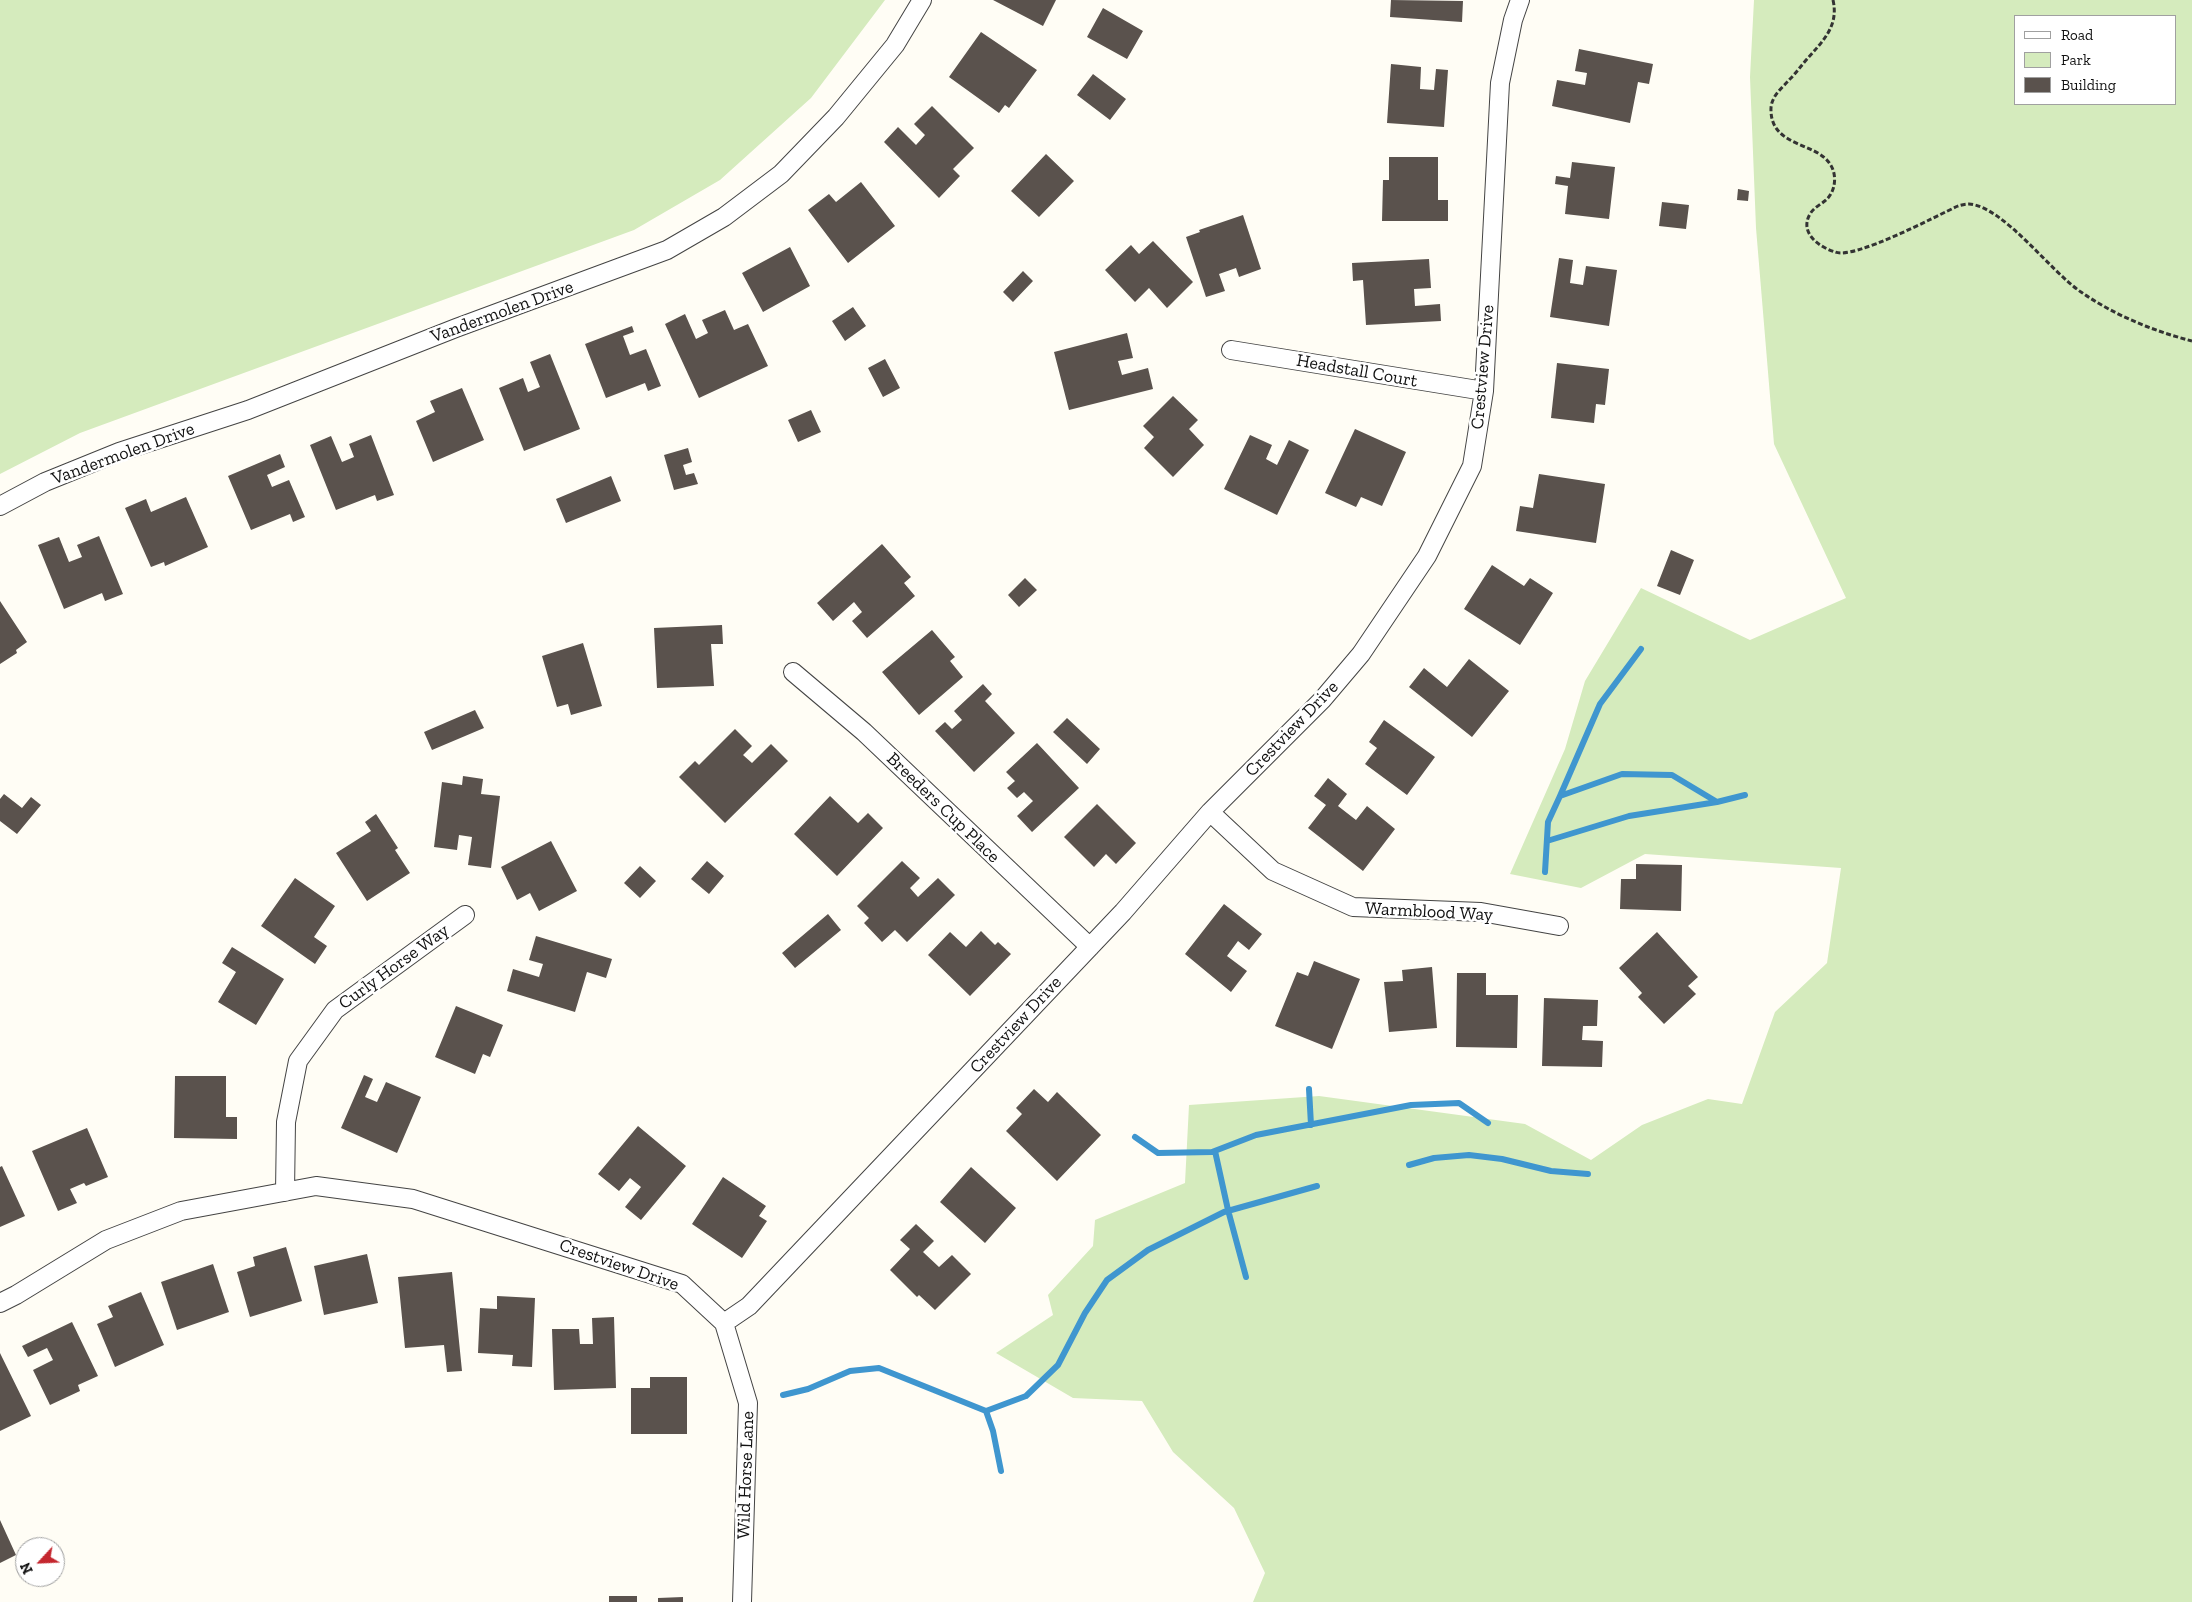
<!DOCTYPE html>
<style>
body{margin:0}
#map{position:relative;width:2192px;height:1602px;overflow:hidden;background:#fffdf5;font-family:"Zilla Slab",serif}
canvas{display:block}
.legend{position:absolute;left:2014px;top:15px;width:162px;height:90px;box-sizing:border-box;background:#fff;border:1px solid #a0a0a0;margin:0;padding:6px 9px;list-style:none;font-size:15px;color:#111}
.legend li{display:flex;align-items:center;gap:10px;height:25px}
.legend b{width:25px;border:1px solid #a0a0a0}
.north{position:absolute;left:15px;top:1537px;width:50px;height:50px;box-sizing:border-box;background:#fff;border:1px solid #a0a0a0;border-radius:50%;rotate:245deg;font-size:14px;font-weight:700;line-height:20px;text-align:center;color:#111}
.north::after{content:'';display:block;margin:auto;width:18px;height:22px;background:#c4262e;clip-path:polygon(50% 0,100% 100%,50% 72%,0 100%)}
</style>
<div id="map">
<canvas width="2192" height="1602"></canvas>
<ul class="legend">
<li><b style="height:6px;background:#fff"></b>Road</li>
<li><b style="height:14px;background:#d5ebbd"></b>Park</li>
<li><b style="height:14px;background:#5a524d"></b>Building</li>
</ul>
<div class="north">N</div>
</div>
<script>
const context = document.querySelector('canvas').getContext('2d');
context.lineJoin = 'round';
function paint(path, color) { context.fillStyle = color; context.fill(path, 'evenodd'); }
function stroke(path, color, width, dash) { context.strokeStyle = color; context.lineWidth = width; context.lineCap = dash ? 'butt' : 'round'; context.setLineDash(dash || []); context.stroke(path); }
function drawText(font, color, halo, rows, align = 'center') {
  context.font = font + ' "Zilla Slab",serif'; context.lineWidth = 5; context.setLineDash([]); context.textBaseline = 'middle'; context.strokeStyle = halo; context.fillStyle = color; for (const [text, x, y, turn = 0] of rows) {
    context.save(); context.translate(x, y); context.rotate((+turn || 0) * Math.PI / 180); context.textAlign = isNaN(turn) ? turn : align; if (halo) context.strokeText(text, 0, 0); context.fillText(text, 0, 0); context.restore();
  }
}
paint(new Path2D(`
 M0,0H885L811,98L720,180L634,230L80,433L0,474Z
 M1754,0H2192V1602H1253L1265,1573L1234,1508L1173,1452L1142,1401L1073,1398L996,1353L1053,1315L1048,1295L1093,1246L1095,1220L1185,1183L1189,1105L1319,1096L1525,1124L1591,1160L1642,1125L1708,1099L1742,1104L1775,1012L1827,963L1841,868L1645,854L1581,888L1510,874L1565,749L1585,681L1641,588L1750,640L1846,598L1774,444L1756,228L1750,77ZM2176,16V104H2016V16Z`), '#d5ebbd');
stroke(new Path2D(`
 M1560,796L1600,704L1641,649
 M1547,841L1629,816L1717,802
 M1545,872L1548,822L1560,796L1622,774L1672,775L1717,802L1745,795
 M1309,1089L1311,1125
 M1135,1137L1158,1153L1212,1152L1256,1135L1411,1105L1459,1103L1488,1123
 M1215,1151L1228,1210L1246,1277
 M1409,1165L1434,1158L1469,1155L1502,1159L1551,1171L1588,1174
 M783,1395L808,1389L850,1371L879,1368L986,1411L1026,1396L1058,1365L1085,1313L1107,1280L1148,1250L1224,1212L1317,1186
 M986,1411L993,1431L1001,1471`), '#3f96cf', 6);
paint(new Path2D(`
 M993,0H1056L1043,26Z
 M1391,0L1463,1L1462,22L1390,17Z
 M1103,8L1143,31L1127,59L1087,37Z
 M981,32L1037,70L1009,108L1005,105L999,113L949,77Z
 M1579,49L1653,64L1649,84L1638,82L1630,123L1552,106L1557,80L1585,85L1587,73L1575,71Z
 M1391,64L1421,67L1420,89L1434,90L1436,69L1448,70L1444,127L1387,123Z
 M1093,74L1126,99L1110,120L1077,95Z
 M932,106L974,148L953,169L960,176L939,198L884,142L898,127L916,145L925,135L914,124Z
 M1046,154L1074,181L1039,217L1011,191Z
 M1389,157H1438V200H1448V221H1382L1383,180H1389Z
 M1572,162L1615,167L1609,219L1565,214L1568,186L1555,184L1556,176L1570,178Z
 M861,182L895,226L848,263L808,210L829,194L836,202Z
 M1738,189L1749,191L1748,201L1737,200Z
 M1662,202L1689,205L1686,229L1659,226Z
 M1243,215L1261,269L1239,277L1236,268L1219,274L1225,291L1206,297L1186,237L1200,232L1199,230Z
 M1153,241L1193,282L1167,308L1149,288L1135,302L1105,270L1131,245L1139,254Z
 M790,247L810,286L763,312L742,273Z
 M1559,258L1573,260L1570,283L1583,285L1586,266L1617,270L1609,326L1550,317Z
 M1429,259L1431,288L1414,289L1415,306L1440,304L1441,321L1366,325L1363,280L1353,281L1352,263Z
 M1023,271L1033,281L1013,302L1003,292Z
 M853,307L866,326L845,341L832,321Z
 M725,310L734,330L748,324L768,366L699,398L665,324L685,314L696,339L708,333L702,320Z
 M632,326L634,332L623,336L630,355L646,349L661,386L648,391L645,383L606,398L585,344Z
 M1127,333L1133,358L1118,361L1122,375L1148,368L1153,389L1069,410L1054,352Z
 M550,354L580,429L524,451L499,388L523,378L528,392L540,387L530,362Z
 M885,359L900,388L883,397L868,368Z
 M1557,363L1609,369L1605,405L1596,404L1594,423L1551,418Z
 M462,388L484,440L433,462L416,421L435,412L430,401Z
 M1173,396L1198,420L1189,429L1204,445L1173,477L1144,448L1154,437L1143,426Z
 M811,410L821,432L798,442L788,420Z
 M1355,429L1406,452L1382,506L1361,497L1356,507L1325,493Z
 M371,435L394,495L377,501L375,495L336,510L310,445L331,436L342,462L354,457L349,444Z
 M1250,435L1272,445L1266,459L1277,465L1289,440L1309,450L1277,515L1224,489Z
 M688,448L692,462L683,465L686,475L694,473L698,484L674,490L664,455Z
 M280,454L285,467L267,475L272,487L289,480L305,517L293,522L290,514L251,530L228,476Z
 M1539,474L1605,484L1596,543L1516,531L1520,506L1533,508Z
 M611,476L621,501L566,523L556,499Z
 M186,497L208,547L165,566L164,562L151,567L125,508L146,499L151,512Z
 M99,536L123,594L105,601L102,593L64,609L38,545L59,537L69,562L82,557L77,545Z
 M882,544L911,577L904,583L915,596L867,638L852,621L862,612L854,602L833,621L817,603Z
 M1671,550L1694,560L1680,595L1657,586Z
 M1492,565L1524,586L1530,578L1553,593L1520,645L1464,609Z
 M1025,578L1037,590L1019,607L1008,595Z
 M0,601L27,642L16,650L17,653L0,664Z
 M722,625L723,644H711L714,686L657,688L654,628Z
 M932,630L955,657L950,661L963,677L919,715L882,672Z
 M583,643L602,706L571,715L568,704L557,707L542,656Z
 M1469,659L1509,691L1472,737L1409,687L1424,668L1447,687Z
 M983,684L992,694L985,701L1015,733L974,772L935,731L945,722L952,729L962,720L954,711Z
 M475,710L484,728L432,750L424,732Z
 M1067,718L1100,749L1087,764L1053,732Z
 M1384,720L1435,757L1407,795L1365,764L1377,748L1369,742Z
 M735,729L752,746L743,755L752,763L771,744L788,761L725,823L679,777L695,761L699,765Z
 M1037,743L1079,788L1032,832L1017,816L1033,801L1024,792L1017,798L1007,788L1015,781L1006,772Z
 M463,776L483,779L481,794L500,796L491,868L468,865L472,837L459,835L457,850L434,847L442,782L462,785Z
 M1328,778L1347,794L1338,806L1356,820L1367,806L1395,829L1363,871L1308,828L1326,805L1314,796Z
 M4,794L22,808L31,797L41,805L17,834L0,821V799Z
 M830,796L858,823L868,813L883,828L837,876L794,834Z
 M1097,804L1136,843L1116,864L1106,854L1094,867L1064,837Z
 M376,814L398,848L395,850L410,873L367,901L336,853L371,831L365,822Z
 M551,841L577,891L539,911L530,893L517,900L501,867Z
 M707,861L724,876L709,894L691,879Z
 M902,861L920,878L910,888L918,897L938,878L955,895L907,942L895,930L882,942L864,923L869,918L857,906Z
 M1636,864L1682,865L1681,911L1620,909L1621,879H1636Z
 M640,866L656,881L640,898L624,883Z
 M295,878L335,906L314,937L327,946L315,964L261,926Z
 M1224,904L1262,934L1249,950L1238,941L1227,956L1247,971L1231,992L1185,954Z
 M828,914L841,930L795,968L782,953Z
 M981,931L995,945L998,942L1011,954L970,996L928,955L950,932L966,947Z
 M1657,932L1698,977L1688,986L1696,994L1664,1024L1638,997L1642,993L1619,968Z
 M536,936L612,959L606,978L587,972L575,1012L507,991L513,969L539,977L543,964L529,960Z
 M232,947L284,979L256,1025L218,1002L236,972L222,963Z
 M1314,961L1360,979L1332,1049L1275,1026L1297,972L1308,976Z
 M1432,967L1437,1028L1389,1032L1384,982L1403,981L1402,970Z
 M1457,973H1486V995H1518L1517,1048L1456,1047Z
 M1544,998L1598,1000L1597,1026H1583L1582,1040L1603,1041L1602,1067L1542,1066Z
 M456,1006L503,1025L490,1057L483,1054L475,1074L435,1057Z
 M364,1075L373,1079L365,1097L377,1102L386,1082L421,1097L397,1153L341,1128Z
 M175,1076H226V1117H237V1139L174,1138Z
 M1034,1089L1048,1102L1057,1092L1101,1135L1057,1181L1006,1131L1022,1114L1016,1108Z
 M638,1126L686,1166L641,1220L625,1207L641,1187L630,1178L619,1191L598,1174Z
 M87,1128L108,1177L86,1186L84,1183L70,1189L77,1203L58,1211L32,1151Z
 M2,1166L25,1216L0,1227V1167Z
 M971,1167L1016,1208L985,1243L940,1202Z
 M723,1177L766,1206L759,1216L767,1221L742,1258L692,1224Z
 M916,1224L934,1241L923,1252L939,1267L952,1255L971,1274L935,1310L919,1295L917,1297L890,1270L910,1249L900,1240Z
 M286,1247L302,1301L250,1317L237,1272L255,1266L253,1257Z
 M367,1254L378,1303L324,1315L314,1266Z
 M213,1264L229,1312L177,1330L161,1282Z
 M452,1272L462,1371L447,1372L444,1345L405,1348L398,1277Z
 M141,1292L164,1345L115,1367L97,1324L113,1317L108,1306Z
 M497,1296L535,1298L532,1367L512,1366L513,1355L478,1353L480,1308L497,1309Z
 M614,1317L616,1388L554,1390L552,1329H579L580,1344H593L592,1318Z
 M72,1322L98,1376L78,1385L80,1391L50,1405L33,1370L53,1360L47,1348L28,1357L22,1346Z
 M0,1353L31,1416L0,1431Z
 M650,1377H687V1434H631V1388H650Z
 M0,1520L16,1555L0,1563Z
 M609,1596H637V1602H609Z
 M683,1597V1602H658V1598Z`), '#5a524d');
const street = new Path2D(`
 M1231,350L1484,391
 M0,506L45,482L119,452L248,410L456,328L667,250L724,217L781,174L836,117L895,45L922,0
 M793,672L864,732L1090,947
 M1210,812L1273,871L1353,907L1481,912L1559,926
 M285,1192L286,1122L298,1061L335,1010L465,915
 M0,1303L16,1295L106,1240L181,1211L316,1186L413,1199L682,1284L724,1323L749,1306L1123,912L1210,812L1322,700L1361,654L1427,556L1472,466L1484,391L1500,83L1513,20L1520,0
 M724,1323L748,1403L742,1602`);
stroke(street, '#444', 20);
stroke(new Path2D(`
 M1833,0C1839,26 1823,41 1807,59C1801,66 1796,73 1790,79C1782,88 1770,97 1771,111C1772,147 1816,142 1830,164C1837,174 1836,190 1827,199C1822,204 1814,207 1810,214C1799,233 1819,247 1835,252C1854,260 1936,216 1958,206C1961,205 1965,204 1969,204C2003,206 2051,272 2081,292C2114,315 2153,331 2192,341`), '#333', 3, [5, 2.5]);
stroke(street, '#fff', 18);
drawText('18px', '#111', '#fff', [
 ["Vandermolen Drive",502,312,-20],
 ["Crestview Drive",1483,367,-85],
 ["Headstall Court",1357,371,10],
 ["Vandermolen Drive",123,454,-20],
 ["Crestview Drive",1292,729,-46],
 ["Breeders Cup Place",943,808,44],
 ["Warmblood Way",1429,912,3],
 ["Curly Horse Way",394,967,-36],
 ["Crestview Drive",1016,1025,-47],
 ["Crestview Drive",619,1265,19],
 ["Wild Horse Lane",746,1475,-88]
]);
</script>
